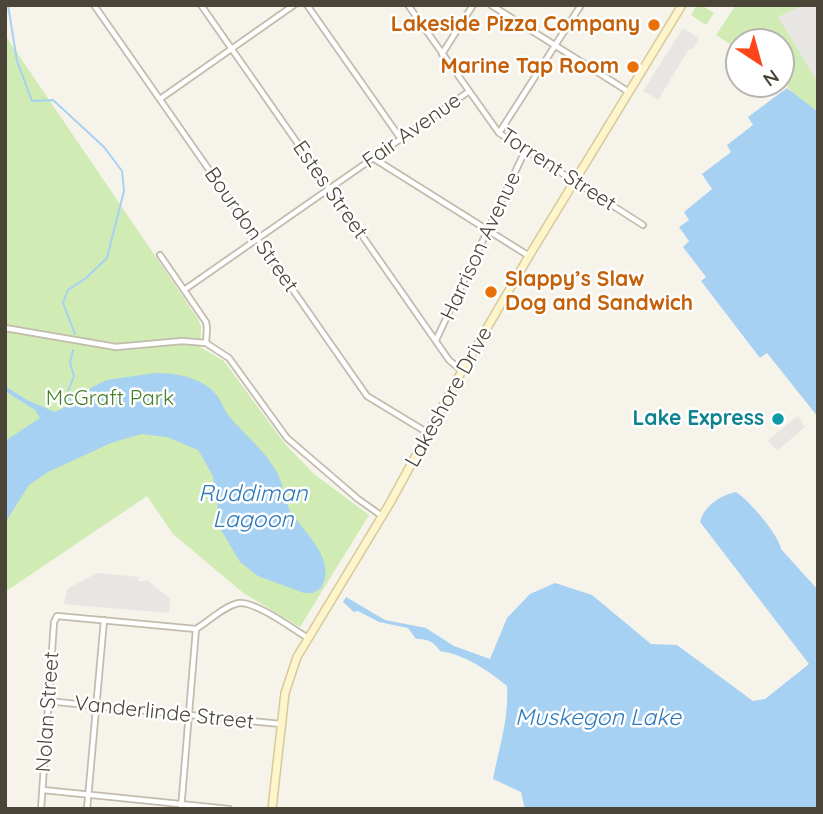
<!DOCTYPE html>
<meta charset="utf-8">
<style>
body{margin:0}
#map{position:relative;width:823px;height:814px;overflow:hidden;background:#f6f3eb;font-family:Quicksand,sans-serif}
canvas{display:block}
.frame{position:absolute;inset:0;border:7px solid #4b4538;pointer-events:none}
.north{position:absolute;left:725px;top:28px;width:70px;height:70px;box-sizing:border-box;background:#fff;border:2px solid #b7b5af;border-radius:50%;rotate:144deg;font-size:19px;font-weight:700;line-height:28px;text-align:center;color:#4b4538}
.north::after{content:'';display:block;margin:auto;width:24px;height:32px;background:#ff451a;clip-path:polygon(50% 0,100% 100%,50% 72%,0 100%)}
</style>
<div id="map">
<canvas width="823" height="814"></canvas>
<div class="frame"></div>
<div class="north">N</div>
</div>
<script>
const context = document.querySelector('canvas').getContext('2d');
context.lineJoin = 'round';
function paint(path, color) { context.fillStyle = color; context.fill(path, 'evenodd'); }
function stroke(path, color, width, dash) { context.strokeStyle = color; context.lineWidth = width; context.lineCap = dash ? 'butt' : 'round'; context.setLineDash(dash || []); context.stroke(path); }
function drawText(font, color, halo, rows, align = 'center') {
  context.font = font + ' Quicksand,sans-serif'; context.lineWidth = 5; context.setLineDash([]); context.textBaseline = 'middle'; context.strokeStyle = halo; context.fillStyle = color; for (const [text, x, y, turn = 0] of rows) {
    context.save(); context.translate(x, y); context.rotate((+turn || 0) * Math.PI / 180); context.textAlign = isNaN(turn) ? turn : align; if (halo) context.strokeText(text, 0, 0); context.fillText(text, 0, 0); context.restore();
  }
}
paint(new Path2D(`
 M697,5H701L714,13L706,25L691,15Z
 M736,5H818V112L798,98L781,80V42H739V50L716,35Z
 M5,35L198,319L201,327L200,347L224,361L285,444L314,474L369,515L300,627L242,592L173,534L147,496L5,592Z`), '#d0ebb4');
paint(new Path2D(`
 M803,5H818L817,81L778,17Z
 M683,28L699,38L692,50L689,49L658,100L643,91Z
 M798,416L805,427L777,451L768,440Z
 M97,573L139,577V582L147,580L170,599L169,613L64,604L67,589Z`), '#e8e6e3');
paint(new Path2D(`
 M787,88L818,112V417L767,353L760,358L701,281L706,277L683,247L689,241L679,227L689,220L684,212L712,189L702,174L731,152L727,145L753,125L748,117Z
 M155,373C176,373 200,377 215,393C221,399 223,409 229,416C244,434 263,449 275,469C284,482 284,503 292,514C307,535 337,561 321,588L313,593H304L258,576L240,562L221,530L213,476L198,450L167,437L141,434L111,443L48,472L29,485L5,523V441L40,418L35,410L5,391V386L27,400L55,412L80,400L92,387L107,380Z
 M736,492C748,499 779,535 781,549L818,590V809H525L521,792L493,779C499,748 509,719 507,686C487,670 466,655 440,651C433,641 428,639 416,639L408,628L379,622L358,611L354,612L343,602L346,597L385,620L426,628L454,646L490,659L507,618L530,594L555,583L592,595L651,644L677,645L753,701L765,699L809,664L700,522C704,506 721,495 736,492Z`), '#a7d1f3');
stroke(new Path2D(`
 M8,5L17,61L32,101L53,100L104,147L122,171L124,191L107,258L86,278L68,290L63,303L75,334
 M72,404L67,394L74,376L70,363L73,350`), '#a7d1f3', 2);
const minor = new Path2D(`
 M94,5L367,396L428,433
 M201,5L449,360L462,371
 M307,5L401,139
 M408,5L499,133L643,225
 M491,5L629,92
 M442,54L473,5
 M160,99L294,5
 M499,133L581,5
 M373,158L529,256
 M160,255L206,322L207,328L206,343
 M184,290L468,92
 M5,328L116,347L182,341L206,343L229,358L287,438L358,499L382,516
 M436,340L525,151
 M47,701L281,724
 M43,790L229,809
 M41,809L54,622L57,616L196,629
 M87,809L104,620
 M181,809L196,629C209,621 224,606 239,603C255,601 293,629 308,638`);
const secondary = new Path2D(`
 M272,809L285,693L297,657L390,503L462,371L529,256L682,5`);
stroke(minor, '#c2bcad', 8);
stroke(secondary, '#d7c99a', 10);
stroke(minor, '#fff', 4.5);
stroke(secondary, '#fff5cd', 7);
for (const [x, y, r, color] of [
 [654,25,7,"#e8710a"],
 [633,67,7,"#e8710a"],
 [491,292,7,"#e8710a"],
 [778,419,7,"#0f9aa8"]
]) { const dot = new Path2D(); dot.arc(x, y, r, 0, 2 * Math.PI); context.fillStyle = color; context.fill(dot); stroke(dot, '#fff', 2.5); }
drawText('bold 21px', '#c56008', '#fff', [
 ["Lakeside Pizza Company",640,25],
 ["Marine Tap Room",619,67],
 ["Slappy’s Slaw",505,280,"left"],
 ["Dog and Sandwich",505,304,"left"]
], 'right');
drawText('21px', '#4b4538', '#fff', [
 ["Fair Avenue",412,131,-35],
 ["Torrent Street",558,170,33],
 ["Estes Street",330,190,55],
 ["Bourdon Street",251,230,55],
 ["Harrison Avenue",481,246,-65],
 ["Lakeshore Drive",449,397,-61],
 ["Nolan Street",48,712,-86],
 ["Vanderlinde Street",164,713,6]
]);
drawText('21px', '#468028', '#fff', [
 ["McGraft Park",110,399]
]);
drawText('bold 21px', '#0d838f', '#fff', [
 ["Lake Express",764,419]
], 'right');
drawText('italic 23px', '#2c7abc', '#fff', [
 ["Ruddiman",253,494],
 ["Lagoon",253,520],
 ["Muskegon Lake",598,718]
]);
</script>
